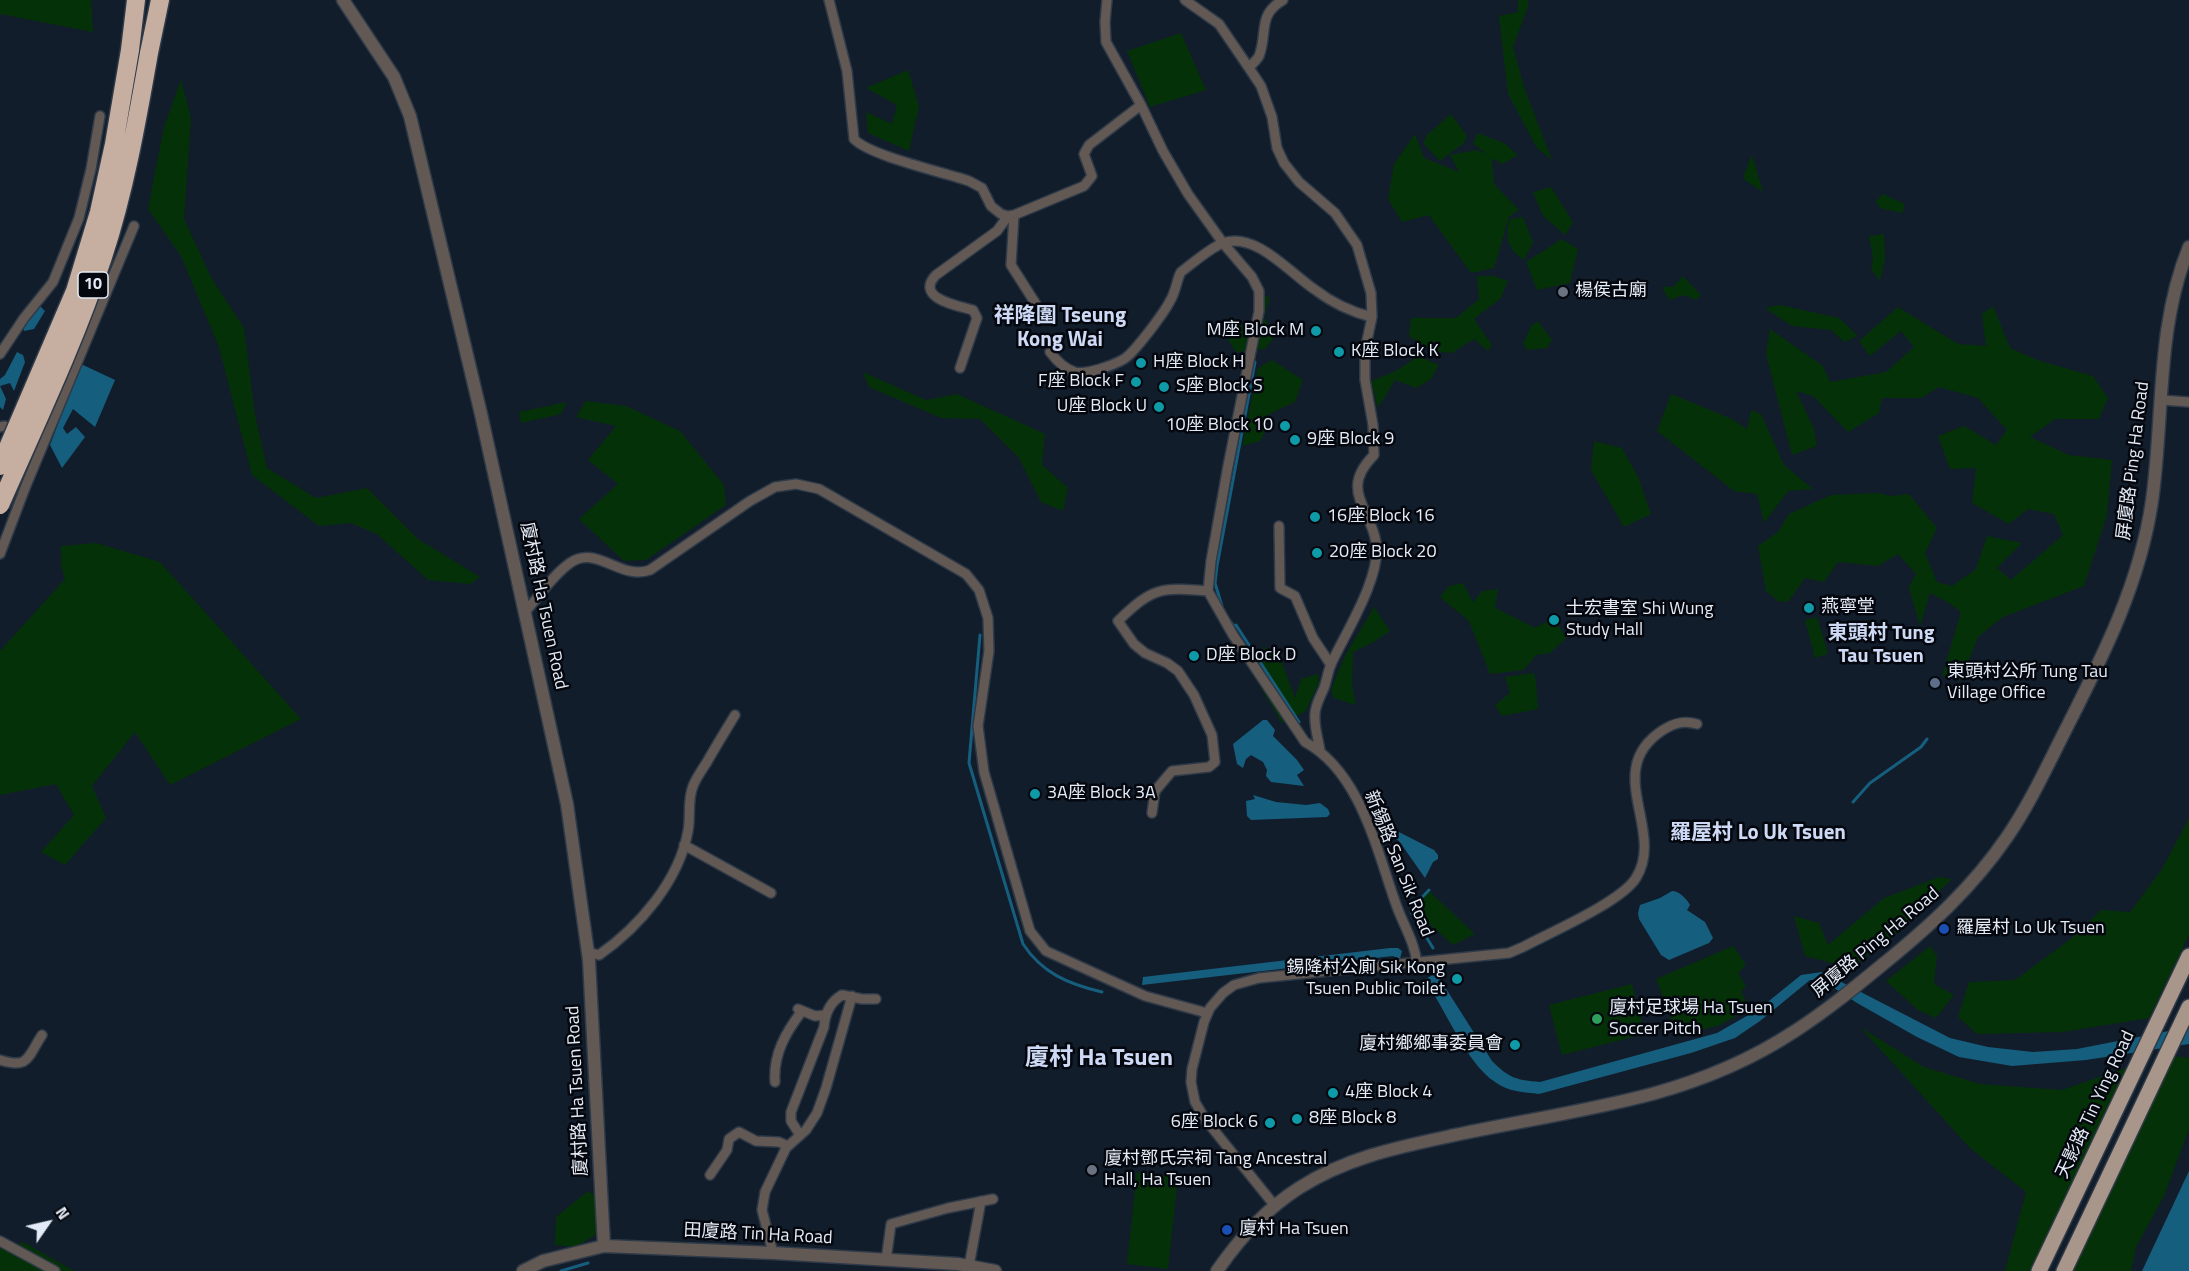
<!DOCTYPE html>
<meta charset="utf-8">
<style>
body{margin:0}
#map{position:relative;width:2189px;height:1271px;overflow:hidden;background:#121d2c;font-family:"Titillium Web",sans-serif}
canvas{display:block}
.north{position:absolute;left:18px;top:1193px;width:60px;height:60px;-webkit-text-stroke:4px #04070d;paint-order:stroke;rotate:56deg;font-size:16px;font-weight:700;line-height:24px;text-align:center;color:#e4ebf6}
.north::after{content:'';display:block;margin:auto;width:21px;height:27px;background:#e4ebf6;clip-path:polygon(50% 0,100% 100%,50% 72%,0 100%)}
</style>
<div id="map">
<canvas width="2189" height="1271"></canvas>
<div class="north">N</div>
</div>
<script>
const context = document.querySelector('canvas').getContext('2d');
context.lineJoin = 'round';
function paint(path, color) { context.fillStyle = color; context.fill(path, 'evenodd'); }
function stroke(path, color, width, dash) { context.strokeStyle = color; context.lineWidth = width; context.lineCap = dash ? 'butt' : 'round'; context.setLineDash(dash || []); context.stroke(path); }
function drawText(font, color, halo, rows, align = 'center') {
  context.font = font + ' "Titillium Web","Noto Sans SC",sans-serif'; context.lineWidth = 5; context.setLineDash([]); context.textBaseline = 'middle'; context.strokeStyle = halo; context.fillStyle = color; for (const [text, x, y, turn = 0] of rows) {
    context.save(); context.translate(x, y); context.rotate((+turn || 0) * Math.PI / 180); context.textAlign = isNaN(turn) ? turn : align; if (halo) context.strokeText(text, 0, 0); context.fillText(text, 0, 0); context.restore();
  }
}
paint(new Path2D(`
 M0,0H91L93,32L0,14Z
 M1518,0H1528V7L1513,47L1525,90L1552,160L1537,148L1508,94L1499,16L1518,12Z
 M1181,33L1206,90L1150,107L1127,51Z
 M908,70L919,106L909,151L868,133L866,112L892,124L897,105L866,88Z
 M181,80L191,118L184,219L212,279L244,328L255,415L267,468L316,498L367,488L418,539L480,577L470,584L428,580L377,534L351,523L319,526L252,475L219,347L181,256L148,209L164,127Z
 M1451,114L1467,136L1464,143L1440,161L1423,143L1427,135Z
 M1477,133L1504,143L1518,155L1502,164L1492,158L1494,184L1519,210L1509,217L1494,268L1471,273L1429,215L1402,222L1388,199L1394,164L1415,134L1424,158L1459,172L1450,155L1476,150L1487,154L1473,144Z
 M1752,155L1763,192L1745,180L1743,177Z
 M1551,187L1573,222L1565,235L1543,216L1533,192Z
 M1883,194L1905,204L1902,213L1880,208L1876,201Z
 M1523,217L1533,242L1524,260C1508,249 1504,238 1510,219Z
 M1884,234L1885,260L1880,281L1871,269L1873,258L1869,236Z
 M1562,239L1578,249L1570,283L1537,290L1526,262Z
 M1477,276H1494L1508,281L1501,298L1474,319L1492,345L1488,351L1474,339L1452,353L1432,351L1409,336L1411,318H1456L1479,299Z
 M1683,276L1701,295L1696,300L1684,295L1669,300L1662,287H1673Z
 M1265,296L1270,297L1264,318L1276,335L1265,349L1236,352L1228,340L1240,320L1246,334L1259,330Z
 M1780,305L1839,318L1858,336L1844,342L1831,330L1792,326L1765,308Z
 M1993,306L2010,348L2037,360L2093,376L2108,398L2099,419H2055L2030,437L2069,455L2112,460L2107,515L2084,586L2003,617L1978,637L1961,681L1942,676L1961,612L1949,603L1930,593L1920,627L1909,587L1916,574L1898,554L1878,566L1838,562L1824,582L1805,578L1789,601L1779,602L1766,591L1758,546L1778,532L1789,514L1831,495L1878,493L1892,496L1909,494L1937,528L1925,553L1937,582L1952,586L1976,569L1987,536L2022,543L1997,568L2011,580L2063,535L2054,514L2028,509L2009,524L1972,503L1976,468L1950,469L1938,436L1964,426L1996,445L2007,430L1978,398L1939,387L1921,398H1882L1879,413L1848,432L1813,396L1796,391L1814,429L1817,446L1792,455L1766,354L1770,329L1823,366L1830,382L1886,372L1914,347L1901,331L1870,356L1859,341L1898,307L1958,344L1986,346L1982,314Z
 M1538,321L1552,340L1547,348L1528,350L1523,344L1531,326Z
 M1418,356L1439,365L1431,379L1416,388L1395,380L1378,408L1371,381L1396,371Z
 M1272,360L1303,380L1295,402L1269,414L1264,434L1260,441L1242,446L1258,368Z
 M863,372L926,400L957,394L1045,434L1042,465L1068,488L1063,511L1041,502L1019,458L980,419L941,418L869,387Z
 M1671,394L1732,419L1747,429L1751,410L1761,414L1784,465L1813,489L1788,491L1764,523L1757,494L1734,491L1657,431Z
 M586,401L626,406L680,431L724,485L726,505L646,560L624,561L579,519L618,484L588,460L616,426L576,417Z
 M567,402L561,414L521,423L519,412Z
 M1594,441L1622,448L1638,477L1651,514L1624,527L1591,470Z
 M96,543L160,562L301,719L170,785L135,732L92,786L106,818L65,865L41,852L74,815L56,784L0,795V651L65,579L61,565V546Z
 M1463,583L1473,602L1482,591L1498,589L1495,608L1535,628L1554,618L1566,638L1550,653L1536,655L1524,670L1490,674L1469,621L1440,597L1449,586Z
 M1374,607L1390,631L1372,643L1353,652L1352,684L1356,705L1334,698L1331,689L1346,654Z
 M1817,617L1828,654L1815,658L1805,620Z
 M1263,646L1281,660L1295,698L1301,679L1318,674L1319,682L1306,711L1282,723L1259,685Z
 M1534,673L1536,682L1538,709L1502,716L1495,705L1510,693L1505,677Z
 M2189,818V935L2149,1018L2063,1032L1977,1034L1958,1017L1969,982L2015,980L2072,938L2101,910L2130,912L2162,869Z
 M1939,877L1952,879L1896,934L1851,968L1805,956L1794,916L1819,923L1828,945L1884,898Z
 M1429,891L1475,934L1453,945L1414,910Z
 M1733,946L1746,965L1738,973L1746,986L1741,992L1750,1008L1720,1025L1678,1036L1656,979Z
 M1930,946L1937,956L1934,984L1954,995L1936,1018L1918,1010L1886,981Z
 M1632,984L1645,1034L1562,1055L1549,1005Z
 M1860,1027L1924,1067L1980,1084L2062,1090L2128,1067L2033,1271H2005L2026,1192L1970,1148Z
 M2173,1056L2189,1058V1129L2164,1196L2136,1247L2131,1271H2072Z
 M1137,1172L1178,1177L1168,1269L1127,1264Z
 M588,1191L596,1196L598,1233L576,1247L555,1245L556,1217Z
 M25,1243L74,1271H0V1245Z`), '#053108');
paint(new Path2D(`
 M40,306L45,311L34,329L24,331L20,318Z
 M17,352L23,355L25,362L14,391L10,383L0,386L6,399L3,410L0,407V379L5,375Z
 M81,364L115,380L95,427L73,409L63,428L67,434L76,427L85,437L62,468L50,445Z
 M1263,720H1267L1275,730L1273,736L1297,760L1304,770L1297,775L1304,786L1271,782L1266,776L1267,770L1263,762L1251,755L1246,759L1243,768L1237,764L1233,744Z
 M1253,795L1276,802L1306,805L1320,803L1328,809L1330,814L1327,817L1251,820L1247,816L1246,801L1255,799Z
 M1387,818L1399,832L1434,850L1438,855V859L1433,862L1425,878L1399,841C1389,837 1389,828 1387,818Z
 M1672,891C1679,891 1687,899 1690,905L1687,910L1705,922L1713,938L1709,943L1669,960L1661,955L1639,919L1638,913L1640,905L1660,898Z
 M1390,948H1398L1402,951L1400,959L1393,956L1384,957L1142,985L1143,977Z
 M1822,972L1950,1038L1988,1047L2033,1052L2077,1049L2189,1027V1044L2086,1060L2012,1066L1959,1057L1917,1037L1857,1003L1822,980H1810L1760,1021L1735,1038L1691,1053L1539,1094C1524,1092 1508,1092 1495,1082C1465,1062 1447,1010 1424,980L1436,973L1492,1061C1509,1078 1516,1080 1540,1082L1717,1033L1759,1009L1801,975Z
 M2189,1171V1271H2142Z`), '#155e7e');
stroke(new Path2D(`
 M1224,613L1215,583L1217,566L1255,362
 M1230,621L1234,626L1236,625L1299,722
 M980,635L969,763L1023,944C1042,973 1068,984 1102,992
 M1853,802L1870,783L1921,747L1927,739
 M1429,890L1411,909V912L1433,948
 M561,1271L588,1263`), '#155e7e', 3);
const minor = new Path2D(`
 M829,0L847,71L854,139C870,156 943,172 969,181L982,188L991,206L1001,214L1008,216L1014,215L1084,186L1092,176L1084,154L1089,145L1141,105
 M1107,0L1105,22L1106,42L1141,105L1163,151L1188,194L1223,243L1252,277L1259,291V311L1228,466L1211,561L1208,591L1233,635L1305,742C1361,772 1377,852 1397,907C1404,926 1415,943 1417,964
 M1185,0L1219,24L1249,68L1261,86L1272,117L1277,148L1284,163L1299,182L1335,213L1357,245L1371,293L1372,317L1365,350V380L1373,425L1374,455C1339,490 1370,507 1376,542C1382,576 1346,632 1332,662C1328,670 1327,680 1324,688C1320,697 1315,706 1315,714C1314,727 1318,738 1320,750
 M1249,68C1252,64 1257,60 1259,56C1268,33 1257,15 1283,0
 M1014,215L1011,265L1041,312
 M1050,352C1056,360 1065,369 1075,372C1086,375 1114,365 1124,359C1134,353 1164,313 1170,301C1176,292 1177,278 1181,272C1193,263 1210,248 1223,243C1255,231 1290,273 1314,289C1331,302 1351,312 1372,317
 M0,354L24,318L53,282L79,218L91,169L100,116
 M960,368L977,318L973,310C958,306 914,298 936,275L997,231L1008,216
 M2161,400L2189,402
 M0,427L4,426L18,431
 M1279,526L1280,588L1295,596L1313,638L1331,665
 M0,554L25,488L134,226
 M526,611C540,595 553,575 570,563C596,544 621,581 650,570L750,501L775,487L796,484L819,489L966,574L979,590L988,618L989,651L978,726L984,772L1030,931L1046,951L1145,996L1207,1013
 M1152,813L1155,791L1172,771L1209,767L1215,762L1212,735L1194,695L1178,671L1167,663L1145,653L1134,644L1118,621C1153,587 1161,587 1208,591
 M684,845L771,893
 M588,952L599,955C639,927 679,881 688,831C691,816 687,801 693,786C696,778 702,770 707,762C716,746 726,730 735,715
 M798,1009L815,1016L825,1015
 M0,1060C29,1069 27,1058 42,1035
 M775,1082C773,1054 786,1032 802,1011
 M800,1135L791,1121V1112L824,1027C825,1013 830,1002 842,995L862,999H876
 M710,1175L727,1150L729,1139L739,1132L756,1141L779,1142L788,1146
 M1275,1206L1205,1119L1195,1102L1191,1082L1192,1069L1204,1022L1210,1008L1223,993L1234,985L1259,978L1509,953L1523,947C1551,932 1621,902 1636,878C1666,830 1601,770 1663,730C1674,723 1684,720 1697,724
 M0,1241L55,1271
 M773,1253L762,1210L765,1192L786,1148L806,1130L817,1113L826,1088L852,996
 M886,1260L891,1224L948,1208L993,1199
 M969,1266L981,1201`);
const tertiary = new Path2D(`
 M343,0L394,77L410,116L481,414L567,804L589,960L604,1246
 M523,1271L543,1261L604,1246L773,1253L958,1264L995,1271
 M1217,1271C1239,1239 1266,1209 1299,1188C1344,1159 1394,1148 1446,1137C1514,1122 1584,1112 1652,1094C1703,1080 1751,1060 1795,1031C1826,1011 1854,988 1882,965C1929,927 1973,887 2007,837C2031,802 2048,764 2067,727C2104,654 2140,583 2152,501C2164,416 2156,327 2189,247`);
const primary = new Path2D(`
 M2039,1271L2189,956
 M2064,1271L2189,1007`);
const motorway = new Path2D(`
 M130,50L136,0
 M149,53L160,0`);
stroke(minor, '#2f3a48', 12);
stroke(tertiary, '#2f3a48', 15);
stroke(primary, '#2f3a48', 18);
stroke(motorway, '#2f3a48', 21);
stroke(minor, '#625954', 9);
stroke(tertiary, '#625954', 12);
stroke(primary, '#a9968b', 15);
stroke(motorway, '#c6aea1', 18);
const motorwayBridge = new Path2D(`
 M0,466L75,291L99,212L114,144L130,50
 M0,505C36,423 75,342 103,257C125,190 137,121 149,53`);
stroke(motorwayBridge, '#2f3a48', 21, []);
stroke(motorwayBridge, '#c6aea1', 18);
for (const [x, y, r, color] of [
 [1563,292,6,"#6b7280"],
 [1316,331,6,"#0f9aa8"],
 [1339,352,6,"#0f9aa8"],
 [1141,363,6,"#0f9aa8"],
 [1136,382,6,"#0f9aa8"],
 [1164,387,6,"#0f9aa8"],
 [1159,407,6,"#0f9aa8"],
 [1285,426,6,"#0f9aa8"],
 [1295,440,6,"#0f9aa8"],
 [1315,517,6,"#0f9aa8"],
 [1317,553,6,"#0f9aa8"],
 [1809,608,6,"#0f9aa8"],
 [1554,620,6,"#0f9aa8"],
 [1194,656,6,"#0f9aa8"],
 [1935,683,6,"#5c6f8a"],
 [1035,794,6,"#0f9aa8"],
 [1944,929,6,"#1a4fb4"],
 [1457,979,6,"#0f9aa8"],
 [1597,1019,6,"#2e9e5b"],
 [1515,1045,6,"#0f9aa8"],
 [1333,1093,6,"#0f9aa8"],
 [1297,1119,6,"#0f9aa8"],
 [1270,1123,6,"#0f9aa8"],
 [1092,1170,6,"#6b7280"],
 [1227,1230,6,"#1a4fb4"]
]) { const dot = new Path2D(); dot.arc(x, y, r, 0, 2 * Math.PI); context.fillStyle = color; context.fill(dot); stroke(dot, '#04070d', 2); }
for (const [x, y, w] of [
 [93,285,30]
]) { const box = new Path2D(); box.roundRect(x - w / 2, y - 13, w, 26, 4.5); context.fillStyle = '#04070d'; context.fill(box); stroke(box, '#e4ebf6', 1.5); }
drawText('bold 16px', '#e4ebf6', null, [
 ["10",93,285]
]);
drawText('18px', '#e4ebf6', '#04070d', [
 ["楊侯古廟",1575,292],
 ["M座 Block M",1304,331,"right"],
 ["K座 Block K",1351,352],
 ["H座 Block H",1153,363],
 ["F座 Block F",1124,382,"right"],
 ["S座 Block S",1176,387],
 ["U座 Block U",1147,407,"right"],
 ["10座 Block 10",1273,426,"right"],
 ["9座 Block 9",1307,440],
 ["16座 Block 16",1327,517],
 ["20座 Block 20",1329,553],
 ["燕寧堂",1821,608],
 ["士宏書室 Shi Wung",1566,610],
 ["Study Hall",1566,631],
 ["D座 Block D",1206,656],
 ["東頭村公所 Tung Tau",1947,673],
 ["Village Office",1947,694],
 ["3A座 Block 3A",1047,794],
 ["羅屋村 Lo Uk Tsuen",1956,929],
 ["錫降村公廁 Sik Kong",1445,969,"right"],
 ["Tsuen Public Toilet",1445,990,"right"],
 ["廈村足球場 Ha Tsuen",1609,1009],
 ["Soccer Pitch",1609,1030],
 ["廈村鄉鄉事委員會",1503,1045,"right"],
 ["4座 Block 4",1345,1093],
 ["8座 Block 8",1309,1119],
 ["6座 Block 6",1258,1123,"right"],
 ["廈村鄧氏宗祠 Tang Ancestral",1104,1160],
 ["Hall, Ha Tsuen",1104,1181],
 ["廈村 Ha Tsuen",1239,1230]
], 'left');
drawText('18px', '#e4ebf6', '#04070d', [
 ["屏廈路 Ping Ha Road",2134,461,-83],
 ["廈村路 Ha Tsuen Road",543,606,78],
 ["新錫路 San Sik Road",1398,864,68],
 ["屏廈路 Ping Ha Road",1876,943,-40],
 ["廈村路 Ha Tsuen Road",578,1091,-93],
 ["天影路 Tin Ying Road",2096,1105,-65],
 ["田廈路 Tin Ha Road",758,1235,3]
]);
drawText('bold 20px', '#cedaf5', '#04070d', [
 ["東頭村 Tung",1881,634],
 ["Tau Tsuen",1881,657]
]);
drawText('bold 21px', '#cedaf5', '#04070d', [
 ["祥降圍 Tseung",1060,317],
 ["Kong Wai",1060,341],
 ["羅屋村 Lo Uk Tsuen",1758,834]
]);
drawText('bold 24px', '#cedaf5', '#04070d', [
 ["廈村 Ha Tsuen",1099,1059]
]);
</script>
